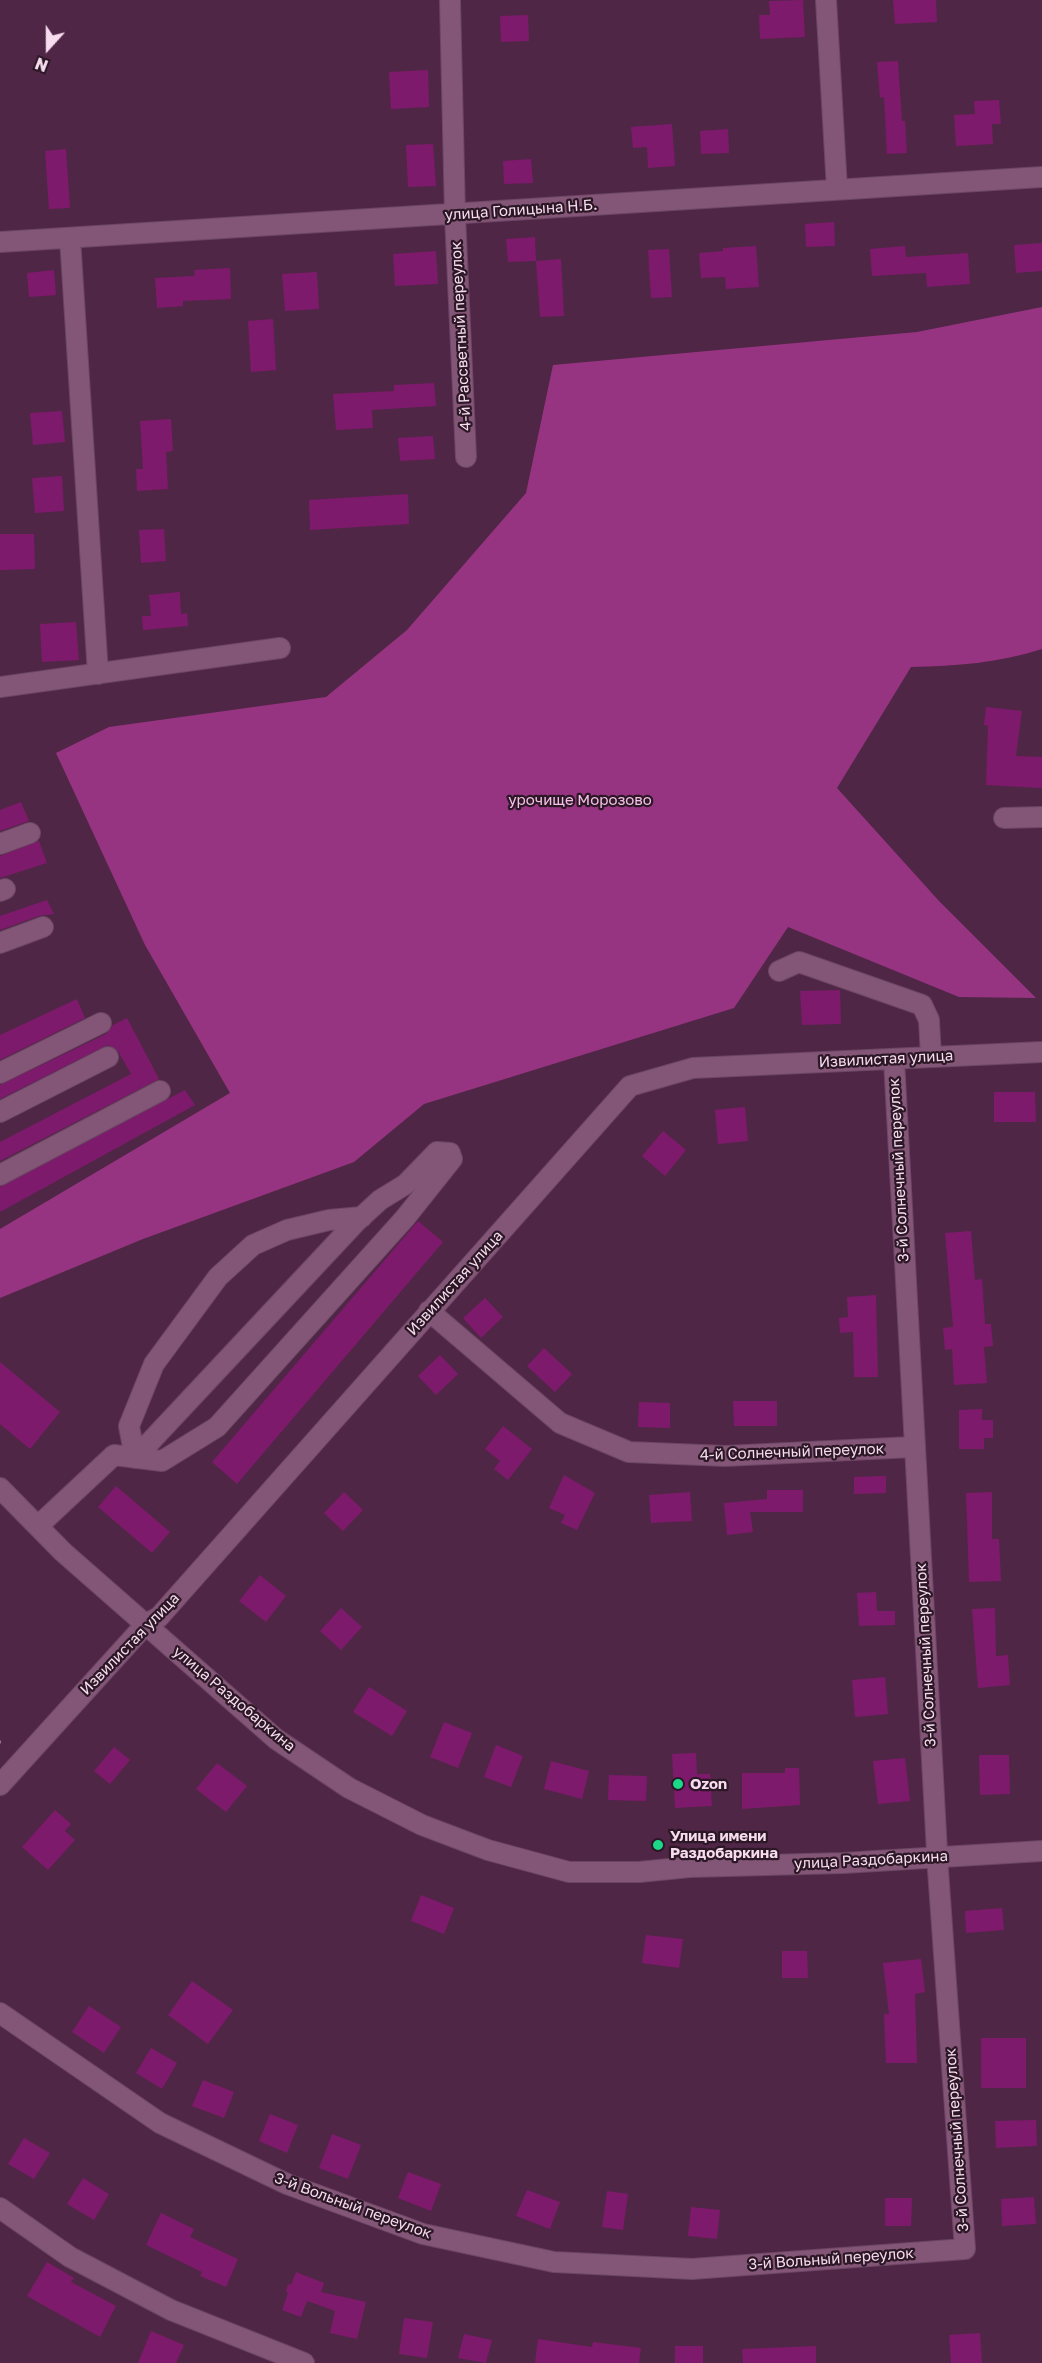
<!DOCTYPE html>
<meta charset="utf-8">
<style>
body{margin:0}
#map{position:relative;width:1042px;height:2363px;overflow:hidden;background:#502646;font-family:"Golos Text",sans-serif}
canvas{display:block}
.north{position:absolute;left:18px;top:18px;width:60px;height:60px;-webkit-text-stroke:4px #2b1725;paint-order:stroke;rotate:201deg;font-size:16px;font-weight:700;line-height:24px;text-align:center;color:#f7dcef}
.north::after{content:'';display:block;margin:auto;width:21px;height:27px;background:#f7dcef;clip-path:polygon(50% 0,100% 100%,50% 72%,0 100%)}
</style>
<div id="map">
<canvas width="1042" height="2363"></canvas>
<div class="north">N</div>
</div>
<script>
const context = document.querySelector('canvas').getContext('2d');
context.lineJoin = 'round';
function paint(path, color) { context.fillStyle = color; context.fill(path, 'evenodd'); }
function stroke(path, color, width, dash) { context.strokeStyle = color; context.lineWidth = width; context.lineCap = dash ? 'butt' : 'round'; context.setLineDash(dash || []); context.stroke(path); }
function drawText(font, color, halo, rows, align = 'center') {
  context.font = font + ' "Golos Text",sans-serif'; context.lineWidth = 4.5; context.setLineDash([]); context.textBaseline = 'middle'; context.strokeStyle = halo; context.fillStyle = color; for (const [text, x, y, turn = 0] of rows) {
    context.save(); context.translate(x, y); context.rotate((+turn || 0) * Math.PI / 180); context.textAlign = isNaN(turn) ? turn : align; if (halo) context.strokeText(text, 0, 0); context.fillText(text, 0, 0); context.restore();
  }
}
paint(new Path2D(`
 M1042,307V649C999,663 956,666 911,667L837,788L939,901L1036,998L959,997L788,927L734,1008L424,1104L354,1162L143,1239L0,1298V1229L230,1093L145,945L56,753L109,727L326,697L407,630L526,493L553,365L917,332Z`), '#973482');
paint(new Path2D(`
 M803,0L805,37L760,39L759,15H770L769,1Z
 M893,0H936L937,22L895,24Z
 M528,15L529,41L501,42L500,16Z
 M898,61L902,121H905L907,153L887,154L884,97L880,98L877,62Z
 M428,70L429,107L391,109L389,72Z
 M999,100L1001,124H992L993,144L956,146L954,115L975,114L974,101Z
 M672,124L675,166L648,168L647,147L633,148L631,127Z
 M728,129L729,153L701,154L700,131Z
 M433,144L436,186L408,187L406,145Z
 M66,149L70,208L49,209L45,151Z
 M531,159L533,183L504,184L503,161Z
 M834,222L835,246L806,247L805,224Z
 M535,237L536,261L508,262L506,239Z
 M1042,243V271L1016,273L1014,245Z
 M756,246L759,287L726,289L725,277L701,278L699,253L723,251V248Z
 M905,246L906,257L968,253L970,284L927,287L926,273L872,276L870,249Z
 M669,249L672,297L651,298L648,250Z
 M436,251L438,284L395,286L393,254Z
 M561,259L564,316L540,317L536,261Z
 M230,268L231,299L183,301V306L157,308L155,278L195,276L194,270Z
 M54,270L56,295L29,297L27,273Z
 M317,272L319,309L285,311L282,274Z
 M273,319L276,370L251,372L248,321Z
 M434,383L436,406L372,410L373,428L336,430L333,394L394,391V385Z
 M62,411L65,442L33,445L30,413Z
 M171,419L173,451L166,452L168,489L137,491L136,469H143L140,421Z
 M433,436L435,459L400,461L398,438Z
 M62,476L64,511L35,513L32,478Z
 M408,494L409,524L310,530L309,500Z
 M164,529L166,561L141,563L139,530Z
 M0,534H34L35,569L0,570Z
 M180,592L181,614L187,613L188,626L143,630L142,616H151L149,595Z
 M76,622L79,660L42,662L40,624Z
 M986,707L1022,711L1016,756L1042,757V788L986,785L988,726L984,725Z
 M21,802L29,821L0,831V810Z
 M39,841L47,863L0,878V856Z
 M47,900L54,914L39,916L0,930V916Z
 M840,990L841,1024L802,1025L800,991Z
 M77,999L85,1018L0,1060V1035Z
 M127,1018L159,1079L0,1161V1142L131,1074L118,1051L108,1045L0,1099V1085L106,1034L113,1025Z
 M185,1090L195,1105L0,1212V1187Z
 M994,1092H1035L1036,1122H994Z
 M745,1107L748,1141L718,1144L715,1110Z
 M663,1131L686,1150L665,1176L642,1156Z
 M418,1221L443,1242L237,1484L212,1462Z
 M971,1231L975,1280L982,1279L985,1324H991L993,1346L984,1347L987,1383L954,1385L952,1349L945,1350L943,1328L953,1327L945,1233Z
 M876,1295L878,1377H854L853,1332L840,1333L839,1318L848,1317L847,1297Z
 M485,1298L503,1317L481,1338L463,1318Z
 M544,1348L572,1374L555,1392L527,1366Z
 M440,1355L458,1374L436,1395L418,1376Z
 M0,1362L60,1412L30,1449L0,1424Z
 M733,1401H777V1426H734Z
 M639,1402L670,1403V1428L638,1427Z
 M982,1409V1420H993V1438H984V1449H959V1410Z
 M503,1426L532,1449L508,1480L494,1469L500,1461L485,1449Z
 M564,1475L595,1493L577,1530L561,1523L565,1515L549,1508Z
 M886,1476V1493L854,1494V1477Z
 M116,1486L170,1532L152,1553L98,1507Z
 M767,1490H803V1512H750L753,1532L727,1535L724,1503L767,1499Z
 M344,1492L363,1510L343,1531L324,1513Z
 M690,1492L692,1521L651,1523L649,1495Z
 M992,1492V1539H999L1001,1581L969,1582L966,1493Z
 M260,1575L286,1596L266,1622L239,1601Z
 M876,1592L877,1611H895V1625L859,1626L857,1593Z
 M341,1608L362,1627L341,1650L320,1631Z
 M995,1608L996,1656L1008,1655L1010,1685L978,1688L972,1609Z
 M885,1677L888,1714L855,1717L852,1680Z
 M369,1687L407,1711L392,1736L353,1712Z
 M444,1722L472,1733L458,1768L430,1757Z
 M496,1745L523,1756L511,1787L484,1777Z
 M114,1747L130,1760L110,1784L94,1771Z
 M696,1753L697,1774H710L712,1806L675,1808L672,1754Z
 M979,1755H1009L1010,1794L980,1795Z
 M905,1758L910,1801L878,1804L873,1761Z
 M551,1761L589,1771L582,1799L544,1789Z
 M217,1763L247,1786L226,1812L196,1789Z
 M785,1768H799L800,1805L742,1809V1773H785Z
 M609,1775L647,1776L646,1801L608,1800Z
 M55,1810L71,1824L65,1831L75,1840L48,1870L22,1847Z
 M421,1895L454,1908L444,1934L411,1921Z
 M1002,1908L1004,1930L966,1933L965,1911Z
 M646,1935L683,1939L679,1968L642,1963Z
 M782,1951H807L808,1978H782Z
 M921,1959L925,1992L915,1994L917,2063H886L884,2014H889L883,1963Z
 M192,1981L233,2010L208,2044L168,2015Z
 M89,2006L121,2027L104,2053L72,2032Z
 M981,2038H1026V2088H981Z
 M151,2048L177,2063L162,2089L136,2073Z
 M203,2080L234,2092L224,2118L192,2106Z
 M270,2114L298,2125L287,2153L259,2141Z
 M1036,2120L1037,2146L996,2148L995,2121Z
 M332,2134L361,2145L348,2179L319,2168Z
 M24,2138L50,2153L34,2179L8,2164Z
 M408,2172L441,2184L431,2211L398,2198Z
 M83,2178L109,2194L94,2220L67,2204Z
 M527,2190L560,2202L550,2229L516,2216Z
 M607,2191L628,2194L623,2230L602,2227Z
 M1034,2197L1036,2224L1002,2226L1001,2199Z
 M885,2198H912L911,2226H885Z
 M691,2207L720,2210L717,2239L688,2236Z
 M161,2213L194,2229L190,2237L238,2259L226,2287L200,2276L202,2272L146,2245Z
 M47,2262L74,2278L71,2282L116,2306L100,2337L27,2296Z
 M296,2272L324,2283L321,2292L366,2302L357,2339L330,2333L335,2311L316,2304L307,2301L301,2317L282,2310L288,2293L286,2292L288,2284L291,2285Z
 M404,2318L433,2322L427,2358L399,2354Z
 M151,2331L184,2345L176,2363H138Z
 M980,2333L982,2363H951L949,2335Z
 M464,2334L492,2340L486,2363L458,2358Z
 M538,2339L592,2347L593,2342L641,2348L639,2363H535Z
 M675,2346H703V2363H675Z
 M816,2346V2363H743L742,2349Z`), '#7e1a6b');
const minor = new Path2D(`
 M450,0L455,215L466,457
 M826,0L837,189
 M70,238L98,674
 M0,242L1042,177
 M0,687L280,648
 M1004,818L1042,817
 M0,844L30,833
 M0,891L5,889
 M0,943L43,927
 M779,971L799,962L922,1005L929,1020L931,1057
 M0,1073L101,1023
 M0,1112L108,1057
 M0,1175L160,1091
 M429,1311L560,1423L629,1452L725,1456L913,1447
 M135,1458L129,1426L154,1364L218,1277L253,1245L287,1230L329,1220L362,1217
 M0,1488L63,1552L276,1739L349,1788L422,1825L488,1850L569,1872H639L690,1867L843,1863L1042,1851
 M38,1526L114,1455L162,1461L217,1427L405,1218L452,1159L450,1153L437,1152L406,1184L380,1200L356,1222L135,1458
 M0,1785L146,1624L159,1617L630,1086L693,1068L1042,1052
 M0,2013L160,2123L287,2184L423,2234L554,2262L692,2269L965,2249L938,1870L894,1060
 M0,2208L70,2257L171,2310L304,2363`);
stroke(minor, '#6b4663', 22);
stroke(new Path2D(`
 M0,1742H1`), '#95728c', 3, [4.5, 4.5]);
stroke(minor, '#835576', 20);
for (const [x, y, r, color] of [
 [678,1784,6,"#1bd988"],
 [658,1845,6,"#1bd988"]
]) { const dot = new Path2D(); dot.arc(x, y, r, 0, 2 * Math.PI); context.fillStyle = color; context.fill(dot); stroke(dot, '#2b1725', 2); }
drawText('15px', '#f7dcef', '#2b1725', [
 ["улица Голицына Н.Б.",521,210,-4],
 ["4-й Рассветный переулок",461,336,-93],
 ["Извилистая улица",886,1059,-3],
 ["3-й Солнечный переулок",899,1170,-93],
 ["Извилистая улица",455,1283,-48],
 ["4-й Солнечный переулок",792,1452,-2],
 ["Извилистая улица",130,1644,-46],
 ["3-й Солнечный переулок",926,1655,-93],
 ["улица Раздобаркина",234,1699,40],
 ["улица Раздобаркина",871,1860,-3],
 ["3-й Солнечный переулок",957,2140,-94],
 ["3-й Вольный переулок",353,2206,20],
 ["3-й Вольный переулок",831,2259,-4]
]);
drawText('15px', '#f5c1e6', '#2b1725', [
 ["урочище Морозово",580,800]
]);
drawText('bold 15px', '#f7dcef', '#2b1725', [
 ["Ozon",690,1784],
 ["Улица имени",670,1836],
 ["Раздобаркина",670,1853]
], 'left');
</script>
